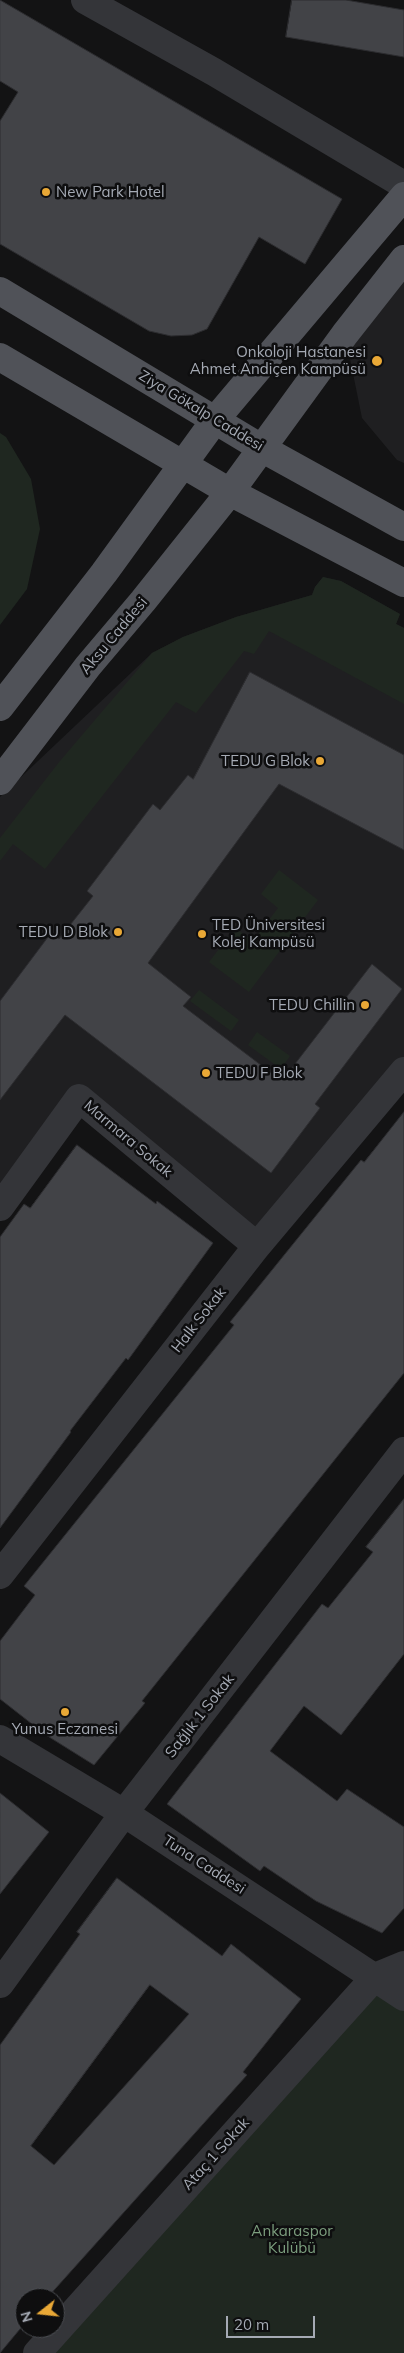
<!DOCTYPE html>
<meta charset="utf-8">
<style>
body{margin:0}
#map{position:relative;width:404px;height:2353px;overflow:hidden;background:#131314;font-family:Mulish,sans-serif}
canvas{display:block}
.north{position:absolute;left:15px;top:2288px;width:50px;height:50px;box-sizing:border-box;background:#0e0e0f;border:1px solid #4a4c51;border-radius:50%;rotate:254deg;font-size:14px;font-weight:700;line-height:20px;text-align:center;color:#a5aab4}
.north::after{content:'';display:block;margin:auto;width:18px;height:22px;background:#e9a836;clip-path:polygon(50% 0,100% 100%,50% 72%,0 100%)}
.scale{position:absolute;left:226px;top:2316px;width:89px;height:22px;box-sizing:border-box;border:2px solid #a5aab4;border-top:0;padding-left:6px;font-size:15px;line-height:18px;white-space:nowrap;color:#a5aab4;-webkit-text-stroke:4px #0e0e0f;paint-order:stroke}
</style>
<div id="map">
<canvas width="404" height="2353"></canvas>
<div class="north">N</div>
<div class="scale">20 m</div>
</div>
<script>
const context = document.querySelector('canvas').getContext('2d');
context.lineJoin = 'round';
function paint(path, color) { context.fillStyle = color; context.fill(path, 'evenodd'); }
function stroke(path, color, width, dash) { context.strokeStyle = color; context.lineWidth = width; context.lineCap = dash ? 'butt' : 'round'; context.setLineDash(dash || []); context.stroke(path); }
function drawText(font, color, halo, rows, align = 'center') {
  context.font = font + ' Mulish,sans-serif'; context.lineWidth = 5; context.setLineDash([]); context.textBaseline = 'middle'; context.strokeStyle = halo; context.fillStyle = color; for (const [text, x, y, turn = 0] of rows) {
    context.save(); context.translate(x, y); context.rotate((+turn || 0) * Math.PI / 180); context.textAlign = isNaN(turn) ? turn : align; if (halo) context.strokeText(text, 0, 0); context.fillText(text, 0, 0); context.restore();
  }
}
paint(new Path2D(`
 M404,259V463L397,460L362,418L345,334Z
 M323,577L341,581L400,614L396,624L404,628V1071L257,1246L79,1098L0,1207V797L152,653L183,637L236,617L312,595L315,587Z`), '#1f1f21');
paint(new Path2D(`
 M0,433L6,437L31,479L40,529L27,589L0,625Z
 M323,577L341,581L400,614L396,624L404,628V704L269,631L254,654L244,651L196,713L176,702L45,869L13,844L0,861V838L60,761L152,653L183,637L236,617L312,595L315,587Z
 M279,870L318,900L249,992L209,962L235,928L253,941L278,908L261,894Z
 M199,990L239,1020L231,1031L190,1001Z
 M257,1032L290,1056L281,1069L248,1045Z
 M375,1977L404,1997V2353H37Z`), '#1f2720');
const building = new Path2D(`
 M0,0L342,199L305,264L259,237L207,329L192,335L171,336L149,331L0,244V121L18,92L0,81Z
 M292,0H346L404,10V57L286,37Z
 M250,672L404,755V850L279,784L148,963L191,997L183,1006L278,1078L284,1070L288,1073L372,964L402,989L315,1104L320,1108L271,1173L65,1015L0,1100V1001L51,933L59,939L93,896L87,891L153,804L160,810L188,775L193,779Z
 M404,1112V1373L142,1701L145,1703L94,1765L46,1735L0,1699V1641L35,1595L24,1586L234,1325L230,1322L361,1160L364,1162Z
 M77,1145L156,1204L157,1201L213,1243L128,1360L126,1358L70,1431L71,1432L0,1528V1237L24,1204L30,1208Z
 M404,1499V1654L341,1735L304,1706L270,1751L337,1801L347,1789L404,1827V1908L382,1933L316,1901L264,1866L260,1871L167,1804L322,1604L328,1608L373,1552L366,1547Z
 M0,1793L49,1832L0,1894Z
 M117,1878L222,1956L231,1944L301,1999L243,2072L247,2075L47,2298H25V2323L0,2353V2045L80,1934L77,1932ZM150,1985L189,2014L54,2165L31,2146Z`);
paint(building, '#424347');
stroke(building, '#2d2d30', 1);
stroke(new Path2D(`
 M85,0L214,72L404,185
 M0,1207L79,1098L257,1246
 M0,1575L257,1246L404,1071
 M0,1739L124,1813L404,1997
 M0,1984L124,1813L404,1451
 M37,2353L375,1977L404,1965`), '#343539', 28);
stroke(new Path2D(`
 M0,291L263,449L404,527
 M0,357L230,492L404,583
 M0,707L104,573L215,420L404,196
 M0,781L88,666L143,601L230,492L345,334L404,259`), '#505258', 28);
for (const [x, y, r, color] of [
 [46,192,5,"#e9a836"],
 [377,361,6,"#e9a836"],
 [320,761,5,"#e9a836"],
 [118,932,5,"#e9a836"],
 [202,934,5,"#e9a836"],
 [365,1005,5,"#e9a836"],
 [206,1073,5,"#e9a836"],
 [65,1712,5,"#e9a836"]
]) { const dot = new Path2D(); dot.arc(x, y, r, 0, 2 * Math.PI); context.fillStyle = color; context.fill(dot); stroke(dot, '#0e0e0f', 2); }
drawText('15px', '#a5aab4', '#0e0e0f', [
 ["New Park Hotel",56,192,"left"],
 ["Onkoloji Hastanesi",366,352],
 ["Ahmet Andiçen Kampüsü",366,369],
 ["TEDU G Blok",310,761],
 ["TED Üniversitesi",212,925,"left"],
 ["Kolej Kampüsü",212,942,"left"],
 ["TEDU D Blok",108,932],
 ["TEDU Chillin",355,1005],
 ["TEDU F Blok",216,1073,"left"],
 ["Yunus Eczanesi",65,1729,"center"]
], 'right');
drawText('15px', '#a5aab4', '#0e0e0f', [
 ["Ziya Gökalp Caddesi",201,411,31],
 ["Aksu Caddesi",114,636,-50],
 ["Marmara Sokak",128,1139,40],
 ["Halk Sokak",199,1320,-52],
 ["Sağlık 1 Sokak",200,1716,-52],
 ["Tuna Caddesi",204,1865,33],
 ["Ataç 1 Sokak",216,2154,-48]
]);
drawText('15px', '#7c9e7e', '#0e0e0f', [
 ["Ankaraspor",292,2231],
 ["Kulübü",292,2248]
]);
</script>
